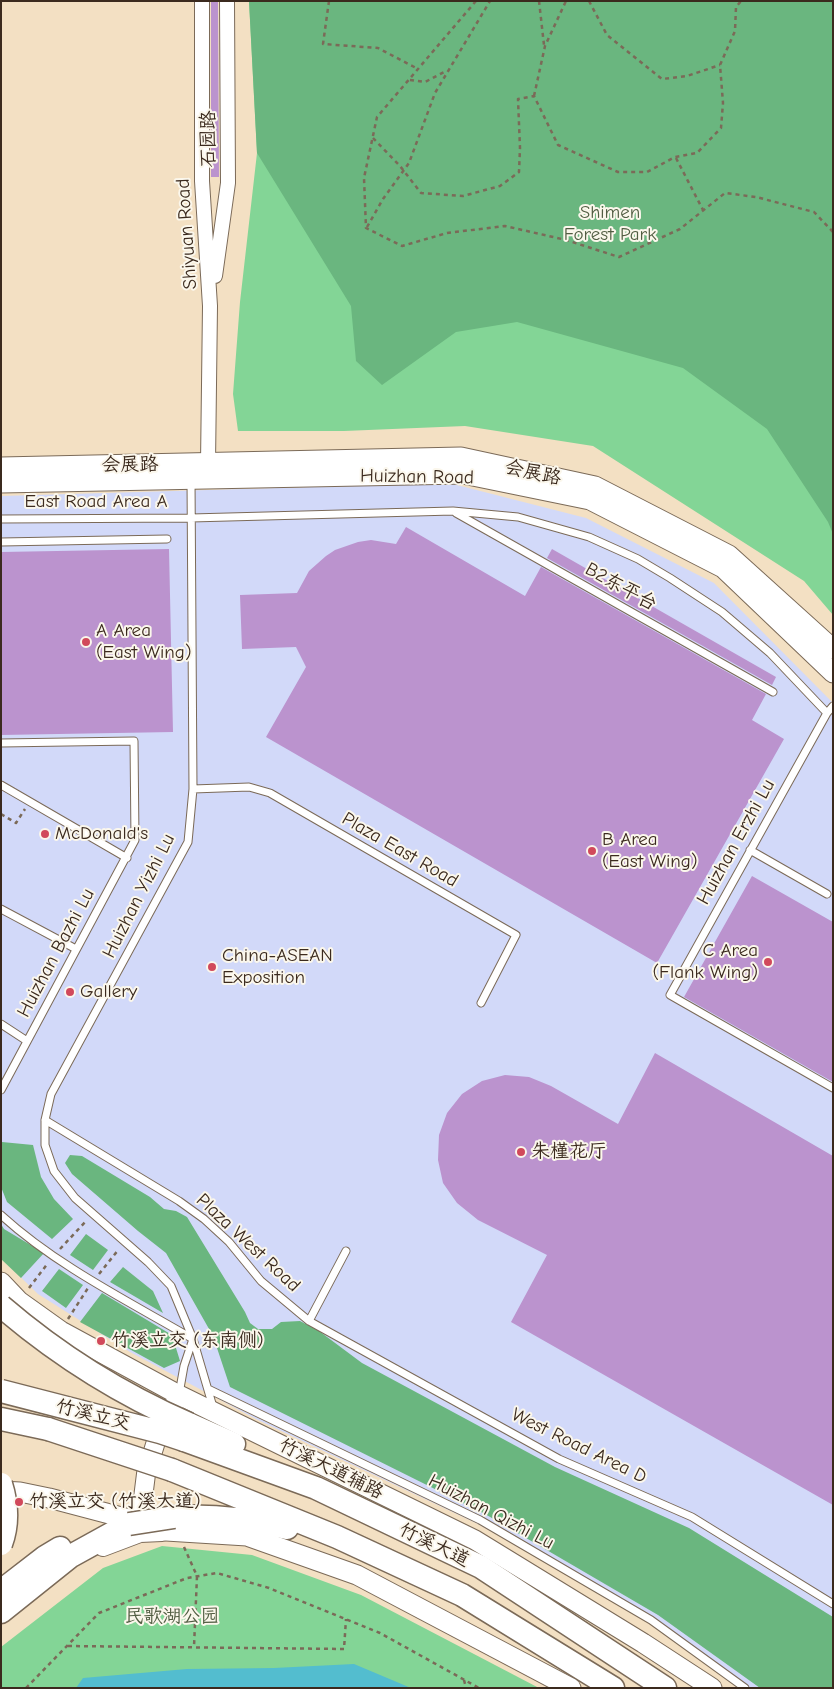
<!DOCTYPE html>
<meta charset="utf-8">
<style>
body{margin:0}
#map{position:relative;width:834px;height:1689px;overflow:hidden;background:#f3e0c3;font-family:"Comic Neue",sans-serif}
canvas{display:block}
.frame{position:absolute;inset:0;border:2px solid #3b2a1e;pointer-events:none}
</style>
<div id="map">
<canvas width="834" height="1689"></canvas>
<div class="frame"></div>
</div>
<script>
const context = document.querySelector('canvas').getContext('2d');
context.lineJoin = 'round';
function paint(path, color) { context.fillStyle = color; context.fill(path, 'evenodd'); }
function stroke(path, color, width, dash) { context.strokeStyle = color; context.lineWidth = width; context.lineCap = dash ? 'butt' : 'round'; context.setLineDash(dash || []); context.stroke(path); }
function drawText(font, color, halo, rows, align = 'center') {
  context.font = font + ' "Comic Neue","LXGW WenKai TC",sans-serif'; context.lineWidth = 4; context.setLineDash([]); context.textBaseline = 'middle'; context.strokeStyle = halo; context.fillStyle = color; for (const [text, x, y, turn = 0] of rows) {
    context.save(); context.translate(x, y); context.rotate((+turn || 0) * Math.PI / 180); context.textAlign = isNaN(turn) ? turn : align; if (halo) context.strokeText(text, 0, 0); context.fillText(text, 0, 0); context.restore();
  }
}
paint(new Path2D(`
 M449,483L586,518L714,583L833,703V1688H738L651,1623L478,1524L258,1420L130,1352L38,1294L1,1258V496Z`), '#d2d9f9');
paint(new Path2D(`
 M249,1H833V615L804,581L593,446L465,426L344,431H238L233,394L240,302L257,153Z
 M162,1546L252,1555L361,1595L539,1688H1V1647L103,1568Z`), '#83d596');
paint(new Path2D(`
 M249,1H833V534L828,522L767,429L683,368L517,322L456,332L382,385L356,361L351,306L257,153Z
 M2,1142L33,1145L41,1177L54,1199L73,1219L52,1239L7,1202L1,1187Z
 M70,1155L82,1156L150,1197L164,1209L176,1211L187,1217L245,1312L250,1323L258,1329H272L281,1322L300,1321L319,1331L362,1363L555,1467L689,1528L833,1617V1688H760L658,1615L485,1514L230,1387L213,1336L166,1253L138,1231L72,1174L65,1163Z
 M1,1224L4,1229L44,1253L21,1278L1,1259Z
 M86,1234L108,1250L93,1270L70,1255Z
 M123,1267L153,1291L163,1313L110,1282Z
 M59,1269L83,1285L66,1308L42,1291Z
 M102,1293L172,1335L180,1361L164,1368L80,1322Z`), '#6ab67f');
paint(new Path2D(`
 M354,1664L411,1688H76L83,1678L187,1669L274,1668Z`), '#53bdcf');
paint(new Path2D(`
 M211,1H218L219,177H211Z
 M406,527L525,596L541,567L766,694L752,720L784,739L657,963L266,737L306,667L296,647L242,649L240,595L297,593L309,571L326,556L335,550L358,542L371,540L396,544Z
 M169,549L173,732L1,735V552Z
 M552,549L776,677L772,685L547,558Z
 M752,876L833,922V1082L684,997Z
 M655,1053L833,1156V1505L511,1322L547,1255L478,1220L457,1203L443,1183L438,1160L439,1135L447,1113L462,1094L482,1081L505,1075L529,1077L551,1086L618,1124Z`), '#bb93ce');
const service = new Path2D(`
 M191,479L193,789L188,842L51,1094L45,1120V1145L54,1171L75,1198L148,1262L171,1286L193,1339L213,1407
 M456,513L773,692
 M1,519L191,518L453,511L518,517L589,537L638,559L670,578L722,612L770,653L827,713
 M1,542L167,539
 M833,706L827,713L670,995L833,1088
 M1,743L134,741L135,840L1,1090
 M1,785L127,858
 M193,789L249,787L270,793L516,935L481,1003
 M750,850L827,894
 M1,909L76,949
 M1,1024L27,1041
 M45,1120L179,1201L204,1219L229,1242L261,1281L309,1321L346,1251
 M1,1215C57,1266 128,1301 193,1339
 M309,1321L559,1459L692,1517L833,1604
 M208,1389L480,1520L651,1620L745,1688
 M179,1394L184,1366L193,1339`);
const minor = new Path2D(`
 M202,1V181L210,306L208,463
 M215,276L228,183L227,1`);
const tertiary = new Path2D(`
 M140,1522L146,1474L158,1435L179,1395
 M103,1547L140,1533L162,1532`);
const secondary = new Path2D(`
 M1,467L461,457L595,486L729,555L833,649
 M1,483L463,474L590,500L723,568L833,673
 M1,1282L19,1301L61,1331L179,1395L475,1540L643,1643L712,1688
 M1,1491L20,1492L49,1498L140,1522L166,1531L247,1536L357,1575L571,1688`);
const trunk = new Path2D(`
 M1,1419L48,1429
 M189,1424L234,1444
 M184,1440L316,1488L481,1567L665,1688
 M172,1470L337,1537L462,1595L613,1688
 M174,1517C213,1515 249,1519 287,1528
 M1,1591L45,1557L60,1548
 M1,1612L71,1556L129,1524`);
stroke(service, '#7b6a58', 9);
stroke(minor, '#7b6a58', 16);
stroke(tertiary, '#7b6a58', 20);
stroke(secondary, '#7b6a58', 21);
stroke(trunk, '#7b6a58', 25);
stroke(new Path2D(`
 M329,1L323,44L378,48L418,69
 M476,1L377,117L364,178L366,228L402,246L447,233L505,226L566,240L619,257L680,229L725,193L756,197L814,212L833,232
 M539,1L544,45
 M589,1L607,35L662,79L687,76L720,65
 M410,80L425,82L446,71
 M534,96L545,46L566,1
 M373,138L400,166L421,193L463,196L500,186L519,172L520,148L518,99L534,96L558,145L618,172H647L675,157L697,153L721,128L723,103L720,65L735,31L736,7L741,1
 M676,158L703,210
 M367,227L383,199L409,163L435,93L490,1
 M1,814L16,823L25,809
 M60,1249L87,1220
 M99,1274L119,1249
 M29,1288L48,1263
 M68,1319L88,1288
 M184,1547L197,1576L194,1647
 M68,1646L344,1649L346,1619
 M464,1680L466,1688
 M26,1688L99,1613L187,1578L217,1573L269,1588L380,1633L479,1688`), '#7b6a58', 2.5, [4, 4]);
stroke(service, '#fff', 7);
stroke(minor, '#fff', 14);
stroke(tertiary, '#fff', 18);
stroke(secondary, '#fff', 19);
stroke(trunk, '#fff', 22);
const trunkBridge = new Path2D(`
 M1,1306C58,1355 120,1394 189,1424
 M1,1391L160,1432L184,1440
 M48,1429L172,1470
 M1,1484C7,1503 8,1525 1,1544
 M129,1524L174,1517`);
stroke(trunkBridge, '#7b6a58', 25, []);
stroke(trunkBridge, '#fff', 22);
for (const [x, y, r, color] of [
 [86,642,5,"#d1495b"],
 [45,834,5,"#d1495b"],
 [592,851,5,"#d1495b"],
 [768,962,5,"#d1495b"],
 [212,967,5,"#d1495b"],
 [70,992,5,"#d1495b"],
 [521,1152,5,"#d1495b"],
 [101,1341,5,"#d1495b"],
 [19,1502,5,"#d1495b"]
]) { const dot = new Path2D(); dot.arc(x, y, r, 0, 2 * Math.PI); context.fillStyle = color; context.fill(dot); stroke(dot, '#fbf7ec', 2); }
drawText('19px', '#3b2a1e', '#fbf7ec', [
 ["石园路",209,139,-90],
 ["Shiyuan Road",187,234,-94],
 ["会展路",130,465,-1],
 ["会展路",533,473,12],
 ["Huizhan Road",417,477,1],
 ["East Road Area A",96,502],
 ["B2东平台",621,587,29],
 ["Huizhan Erzhi Lu",736,842,-61],
 ["Plaza East Road",400,850,30],
 ["Huizhan Yizhi Lu",139,896,-63],
 ["Huizhan Bazhi Lu",56,953,-62],
 ["Plaza West Road",248,1243,43],
 ["竹溪立交",93,1415,14],
 ["West Road Area D",579,1446,26],
 ["竹溪大道辅路",331,1469,26],
 ["Huizhan Qizhi Lu",491,1512,28],
 ["竹溪大道",434,1545,26]
]);
drawText('19px', '#515d42', '#fbf7ec', [
 ["Shimen",610,213],
 ["Forest Park",610,235],
 ["民歌湖公园",172,1617]
]);
drawText('19px', '#3b2a1e', '#fbf7ec', [
 ["A Area",96,631],
 ["(East Wing)",96,653],
 ["McDonald's",55,834],
 ["B Area",602,840],
 ["(East Wing)",602,862],
 ["C Area",758,951,"right"],
 ["(Flank Wing)",758,973,"right"],
 ["China-ASEAN",222,956],
 ["Exposition",222,978],
 ["Gallery",80,992],
 ["朱槿花厅",531,1152],
 ["竹溪立交 (东南侧)",111,1341],
 ["竹溪立交 (竹溪大道)",29,1502]
], 'left');
</script>
